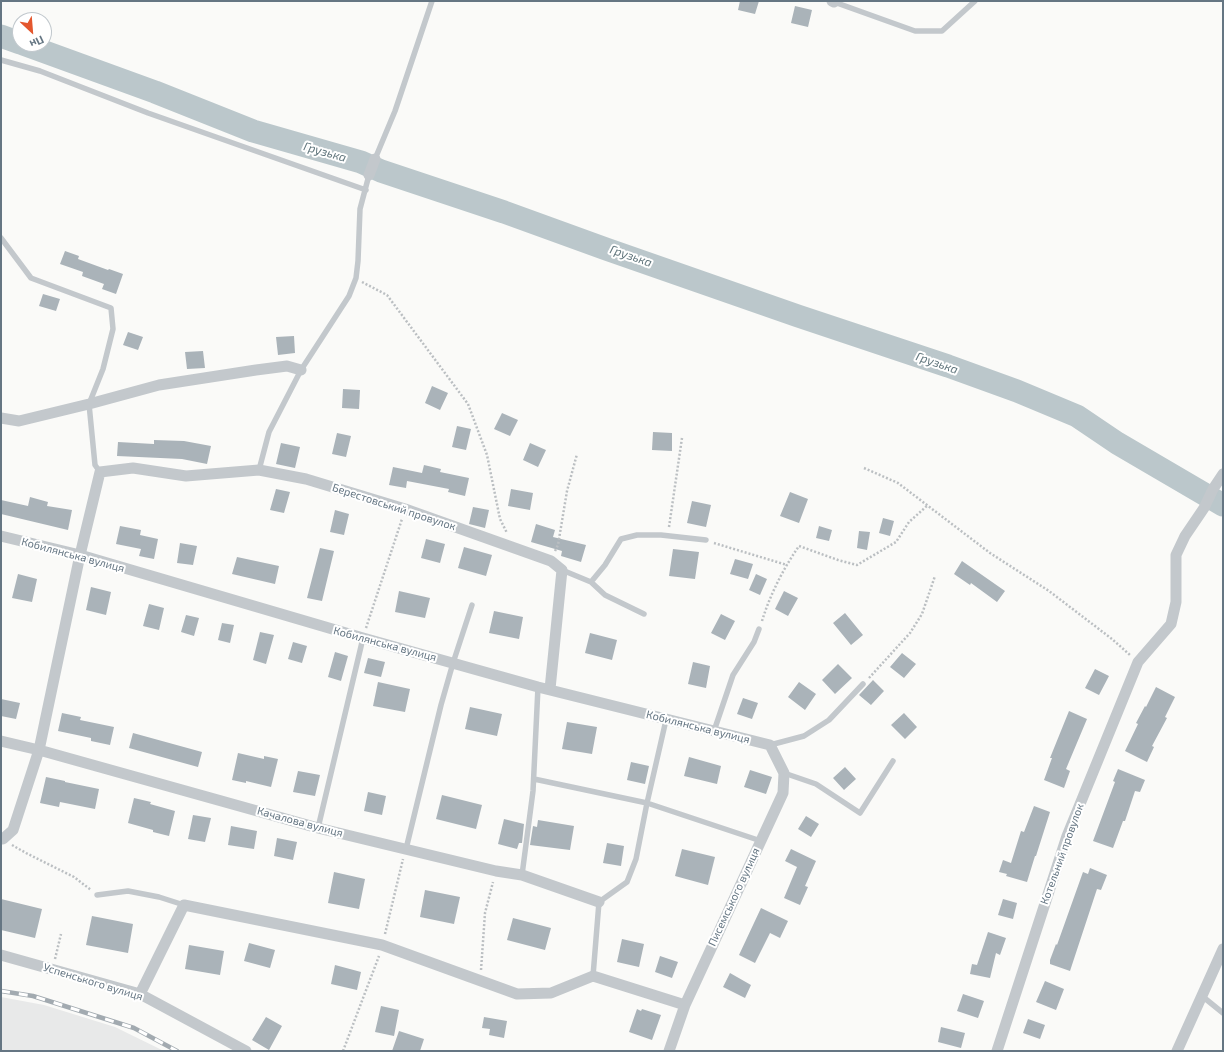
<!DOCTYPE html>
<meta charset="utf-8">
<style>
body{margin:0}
#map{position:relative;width:1224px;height:1052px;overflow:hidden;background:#fafaf8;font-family:"Exo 2",sans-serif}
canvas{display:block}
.frame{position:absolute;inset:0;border:2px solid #657683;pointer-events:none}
.north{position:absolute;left:12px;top:12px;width:40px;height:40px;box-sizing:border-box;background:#fff;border:1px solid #c1c8cd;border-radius:50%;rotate:154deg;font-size:11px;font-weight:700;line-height:16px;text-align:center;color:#657683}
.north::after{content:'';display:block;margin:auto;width:14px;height:18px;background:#e4572e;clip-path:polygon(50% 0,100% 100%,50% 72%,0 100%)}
</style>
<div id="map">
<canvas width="1224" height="1052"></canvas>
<div class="frame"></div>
<div class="north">Пн</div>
</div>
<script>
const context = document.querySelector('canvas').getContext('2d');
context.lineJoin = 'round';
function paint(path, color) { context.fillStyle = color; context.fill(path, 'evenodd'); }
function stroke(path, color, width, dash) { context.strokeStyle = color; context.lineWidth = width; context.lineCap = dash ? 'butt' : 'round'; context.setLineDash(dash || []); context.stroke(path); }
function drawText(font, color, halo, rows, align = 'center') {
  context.font = font + ' "Exo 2",sans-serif'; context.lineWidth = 4; context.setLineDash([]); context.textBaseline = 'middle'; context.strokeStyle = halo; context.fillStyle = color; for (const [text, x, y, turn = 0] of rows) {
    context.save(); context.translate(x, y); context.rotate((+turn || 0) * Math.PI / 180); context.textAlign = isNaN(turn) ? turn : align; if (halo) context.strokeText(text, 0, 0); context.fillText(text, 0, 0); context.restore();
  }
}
paint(new Path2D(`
 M1,997L44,1005L115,1027L164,1051H1Z`), '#e8e9e9');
stroke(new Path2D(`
 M1,36L20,43
 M23,44L155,92L253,131L361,162L381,171L504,212L606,249L798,316L948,366L1017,391L1077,416L1117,443L1223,505`), '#bbc7cb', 23);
paint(new Path2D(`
 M740,1H759L755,14L738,10Z
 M795,6L812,10L808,27L791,23Z
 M65,251L79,256L78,259L108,270L109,269L123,274L116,294L102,289L104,284L82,276L83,272L60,264Z
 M43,294L60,299L56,311L39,306Z
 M128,332L143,337L138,350L123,345Z
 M294,336L295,353L278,355L276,337Z
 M203,351L205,368L187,369L185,352Z
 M432,386L448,393L440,410L425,403Z
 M343,389L360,390L359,409L342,408Z
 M502,413L518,420L510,436L494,429Z
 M457,426L471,429L466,450L452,447Z
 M653,432L672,433V451L652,450Z
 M337,433L351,436L346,457L332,454Z
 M154,440L184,441L211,446L207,464L182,459L117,456L118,442L154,444Z
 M281,443L300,447L295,468L276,464Z
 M530,443L546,450L538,467L523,460Z
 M424,465L441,469L440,472L469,478L465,496L448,492L449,489L407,481L406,488L389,485L393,467L422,473Z
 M276,489L290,492L284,513L270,510Z
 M511,489L533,493L530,510L508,506Z
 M790,492L808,499L799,523L780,516Z
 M30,497L48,502L47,506L72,510L68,530L1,514V500L28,506Z
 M692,501L711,505L706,527L687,523Z
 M473,507L489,510L485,528L469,524Z
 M335,510L349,514L344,535L330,532Z
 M883,518L894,521L890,536L879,533Z
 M536,524L555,530L553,537L586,545L581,562L561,556L562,551L531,542Z
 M120,526L141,530L140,535L158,539L154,559L139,556L141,549L116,544Z
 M819,526L832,530L829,541L816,538Z
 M859,531L870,532L867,550L857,548Z
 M426,539L445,544L440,563L421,558Z
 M180,543L197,546L193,565L177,563Z
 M464,547L492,555L486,576L458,568Z
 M320,548L334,551L322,601L307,598Z
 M673,549L699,552L695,579L669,576Z
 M237,557L279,566L275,584L232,574Z
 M735,559L753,564L748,579L730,574Z
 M962,561L1005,591L997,602L971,583L970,585L954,574Z
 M18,574L37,579L32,602L12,598Z
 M756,574L767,579L760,595L749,590Z
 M91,587L111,592L106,615L86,610Z
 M399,591L430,598L425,618L395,612Z
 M784,591L798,598L788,616L775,609Z
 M149,604L164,608L159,630L143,626Z
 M494,611L523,617L519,639L489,633Z
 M845,613L863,635L851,645L833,623Z
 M721,614L735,621L725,640L711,633Z
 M186,615L199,618L194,636L181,632Z
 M222,623L234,625L230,643L218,640Z
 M260,632L274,635L266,664L253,660Z
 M590,633L617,640L612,660L585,653Z
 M293,642L307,646L302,663L288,659Z
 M335,652L348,656L341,681L328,677Z
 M902,653L916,664L904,678L890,667Z
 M368,658L385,662L381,677L364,673Z
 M693,662L710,666L706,688L688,684Z
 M838,664L852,678L835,694L822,680Z
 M1095,669L1109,676L1099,695L1085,688Z
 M873,680L884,691L871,705L859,695Z
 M378,682L410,689L405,712L373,706Z
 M799,682L816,694L805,710L788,697Z
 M1156,687L1175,697L1165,717L1167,718L1152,746L1154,747L1147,762L1125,751L1138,724L1136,723L1145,706L1146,707Z
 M743,698L758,703L752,719L737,714Z
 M1,699L20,703L16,719L1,716Z
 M470,707L502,714L497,736L465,729Z
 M1069,711L1087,719L1066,769L1070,771L1064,788L1044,780L1052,758H1050Z
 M62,713L81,717L80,720L114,727L110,745L91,741V738L58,731Z
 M904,713L917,727L905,739L891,725Z
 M567,722L597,727L592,754L562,749Z
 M133,733L202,752L198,767L129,748Z
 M238,753L264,759V756L278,759L271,787L246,781V783L232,780Z
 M689,757L721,766L717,784L684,776Z
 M631,762L649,766L645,784L627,780Z
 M845,767L856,779L844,790L833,778Z
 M1118,769L1145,780L1140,792L1135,791L1125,821H1123L1113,848L1093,841L1115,782L1113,781Z
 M750,770L772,777L766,794L744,787Z
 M298,771L320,775L315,796L293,792Z
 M46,777L65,781V782L99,789L95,809L60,802L59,807L40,803Z
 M368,792L386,796L382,815L364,811Z
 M442,795L482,805L476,829L436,819Z
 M134,798L151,802L150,804L175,811L169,836L153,832V830L128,823Z
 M1034,806L1050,812L1036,856H1035L1027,882L1006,876L1007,874L999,872L1003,860L1011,863L1021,831L1024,832Z
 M193,815L211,818L205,842L188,839Z
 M806,816L819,824L811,837L798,829Z
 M504,819L524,824L522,843H519L517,849L498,844Z
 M538,820L574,826L570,850L530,845L533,826L537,827Z
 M231,826L257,831L254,849L228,845Z
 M277,838L297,842L293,860L274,856Z
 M607,843L624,846L621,866L603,863Z
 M682,849L715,857L708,885L675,876Z
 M791,849L816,861L805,886L808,887L800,905L784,898L797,867L785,861Z
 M1090,868L1107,875L1101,890L1097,889L1070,971L1050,964V960L1056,944L1057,945L1083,872L1088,874Z
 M334,872L365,879L359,909L328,903Z
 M425,890L460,897L454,924L420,917Z
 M1,899L42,909L35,938L1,930Z
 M1003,899L1017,903L1013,919L998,915Z
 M761,908L788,921L780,938L770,933L755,963L739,955Z
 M92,916L133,924L128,953L86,945Z
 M513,918L551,928L545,950L507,940Z
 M988,932L1006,938L1000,955L996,953L990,978L970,974L972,964L977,965Z
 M622,939L644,944L639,967L617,962Z
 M249,943L275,950L270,968L244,961Z
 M189,945L224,951L220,975L185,969Z
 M660,956L678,962L672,978L655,972Z
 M335,965L361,972L357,990L331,984Z
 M730,973L751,985L745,998L723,987Z
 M1045,981L1064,989L1056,1010L1036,1002Z
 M963,994L984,1001L978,1018L957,1011Z
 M381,1006L399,1010L394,1036L375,1032Z
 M637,1009L641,1011L642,1009L661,1015L652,1040L629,1032Z
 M266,1017L282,1026L269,1050L252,1040Z
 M484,1017L507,1021L504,1038L489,1035L490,1029L482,1028Z
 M1028,1019L1045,1025L1040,1039L1023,1033Z
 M941,1027L965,1033L961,1048L938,1042Z
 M399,1031L424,1039L420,1051H392Z`), '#aab3b9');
stroke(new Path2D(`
 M362,282L387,295L468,404L487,455L500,519L507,533
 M864,468L898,483L990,553L1049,591L1112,639L1130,655
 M669,527L682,438
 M714,543L787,565
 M555,551L558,545L567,491L577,454
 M762,621C770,595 783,569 799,546L838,560L857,565L896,542L909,522L928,505
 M366,628L402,519
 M869,678L910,633L922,614L935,576
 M12,845L26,853L74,877L91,890
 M385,934L403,859
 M55,959L61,934
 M481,970L485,913L493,882
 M343,1051L379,956`), '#bbbfc2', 2.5, [2, 2]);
stroke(new Path2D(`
 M834,2L915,31H942L975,1
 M1,60L40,71L148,113L366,190
 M375,159L395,111L432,1
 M1,238L31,278L111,308L113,329L103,369L89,404L95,465L100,472
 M259,470L269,432L301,370L349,296L356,278L358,261L360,209L369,175
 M562,570L591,582L605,595L644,614
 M591,582L605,565L621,539L637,535H661L706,540
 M714,731L733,675L754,642L759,629
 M770,745L804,736L829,720L863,684
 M784,773L816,784L860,813L893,761
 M534,779L647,803L761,841
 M318,828L363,638
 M406,849L441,705L453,663L472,605
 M522,875L533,791L538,687
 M97,895L128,891L159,897L184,905
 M593,976L599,902L627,882L636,859L647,803L666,720
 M1202,996L1223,1013`), '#c3c8cc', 5.5);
stroke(new Path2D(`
 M832,1L834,2
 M369,175L375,159
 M1,418L19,421L89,404L159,385L256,370L287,366L301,370
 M1,536L80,555L363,638L538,687L770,745L784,773L783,793L685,1005L669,1051
 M1,741L39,750L318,828L496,871L522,875L599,902
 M1,839H3L13,830L39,750L80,555L100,472L133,468L186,476L259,470L306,479L405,509L551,561L562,570L550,689
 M1,955L140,994L246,1051
 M140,994L184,905L382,945L517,994L551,993L593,976L685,1005
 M997,1051L1067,836L1138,662L1171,624L1176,602V555L1185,536L1204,508L1213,489L1223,474
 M1177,1051L1223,949`), '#c3c8cc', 11);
const rail = new Path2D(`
 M1,991L33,996L134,1028L177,1051`);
stroke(rail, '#a2aab0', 4.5);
stroke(rail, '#fff', 3, [9]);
drawText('11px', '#657683', '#fff', [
 ["Берестовський провулок",394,507,18],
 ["Кобилянська вулиця",73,555,15],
 ["Кобилянська вулиця",385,644,15],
 ["Кобилянська вулиця",698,727,14],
 ["Качалова вулиця",300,822,15],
 ["Котельний провулок",1062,854,-70],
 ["Писемського вулиця",734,897,-65],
 ["Успенського вулиця",93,982,17]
]);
drawText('italic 12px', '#60757c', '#fff', [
 ["Грузька",325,152,16],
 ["Грузька",631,256,19],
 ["Грузька",937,363,19]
]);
</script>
